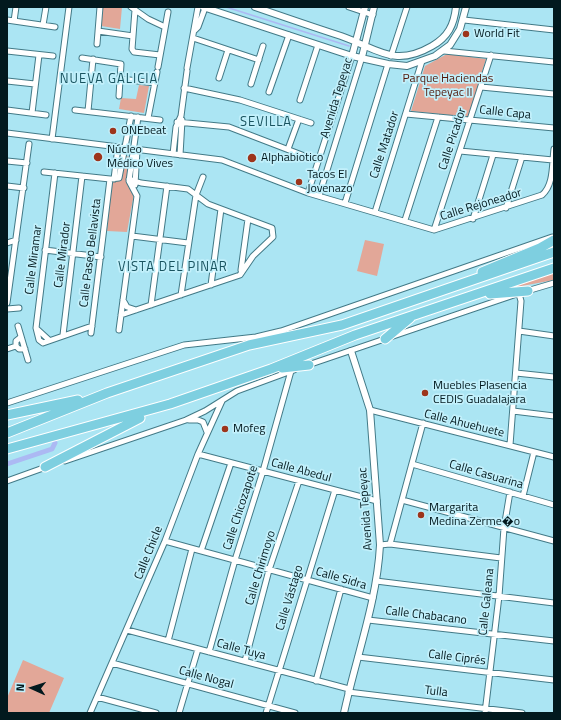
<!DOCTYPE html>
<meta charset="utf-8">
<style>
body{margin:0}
#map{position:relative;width:561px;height:720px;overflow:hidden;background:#abe5f3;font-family:"Titillium Web",sans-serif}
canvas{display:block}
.frame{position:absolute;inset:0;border:8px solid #02191e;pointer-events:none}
.north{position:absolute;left:12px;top:668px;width:40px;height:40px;-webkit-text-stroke:3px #c2f0fb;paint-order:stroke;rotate:273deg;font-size:11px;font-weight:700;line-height:16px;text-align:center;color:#02191e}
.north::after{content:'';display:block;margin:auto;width:14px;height:18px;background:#02191e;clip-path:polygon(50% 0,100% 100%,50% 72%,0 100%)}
</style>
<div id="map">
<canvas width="561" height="720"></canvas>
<div class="frame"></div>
<div class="north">N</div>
</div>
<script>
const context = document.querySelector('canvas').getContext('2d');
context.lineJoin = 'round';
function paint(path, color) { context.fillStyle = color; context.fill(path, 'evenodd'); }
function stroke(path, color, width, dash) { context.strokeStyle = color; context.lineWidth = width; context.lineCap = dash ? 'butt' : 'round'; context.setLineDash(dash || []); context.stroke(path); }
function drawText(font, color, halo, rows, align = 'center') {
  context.font = font + ' "Titillium Web",sans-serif'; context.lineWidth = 3.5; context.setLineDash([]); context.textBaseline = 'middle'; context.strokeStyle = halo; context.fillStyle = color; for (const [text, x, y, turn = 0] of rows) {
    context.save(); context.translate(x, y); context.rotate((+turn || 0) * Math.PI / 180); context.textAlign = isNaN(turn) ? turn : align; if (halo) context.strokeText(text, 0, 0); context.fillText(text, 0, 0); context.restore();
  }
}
paint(new Path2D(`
 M103,7H122L120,29L101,26Z
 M447,54L486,59L468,117L411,111L425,66Z
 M139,85L149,86L144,113L119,109L121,98L136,99Z
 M124,156L131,157L126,180L134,194L127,232L107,231L112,180L117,179Z
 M365,240L384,244L377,276L357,271Z
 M554,272V280L495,291Z
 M23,660L64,678L49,713H7V698Z`), '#e2a798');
stroke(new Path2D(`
 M226,7L349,46`), '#acb9f3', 1.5);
stroke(new Path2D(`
 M7,464L52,449L55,443`), '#acb9f3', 5);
const minor = new Path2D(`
 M131,7L148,19L165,27
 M349,7L373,15
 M135,10L132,49L134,52L160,55
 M7,20L55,27
 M464,20L554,30
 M14,21L16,7
 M43,25L46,7
 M195,30L198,27L205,8
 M98,31L133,36
 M193,38L259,60
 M97,44L100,7
 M7,51L53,56
 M444,51L554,62
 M391,56L407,7
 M82,58L121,64L119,96
 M158,67L168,12
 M187,68L198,7
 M219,78L228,50
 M121,79L155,83
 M7,81L35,84
 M251,84L263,46
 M481,87L554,94
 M184,88L240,100L311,123
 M269,92L289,35
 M300,100L318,45
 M7,110L46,115
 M75,110L160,120
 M88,111L93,59
 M32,113L39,55
 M406,114L554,128
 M148,118L157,72
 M177,122L229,127L302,155
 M7,133L222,160L308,193L434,230L542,195C554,185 552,164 554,149
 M52,139L69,7
 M288,149L299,119
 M460,151L553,160
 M173,154L176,127L181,116L187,71
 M180,155L182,120
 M7,161L27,163
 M44,172L110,179L119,178L131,116
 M55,173L36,328L39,340L43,343L92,326
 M114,179L118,147
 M135,185L137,150
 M7,186L24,188
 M308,193L352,56
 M319,196L362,57
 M345,203L388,64
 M506,208L522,157
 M375,212L422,61
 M473,219L493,155
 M405,220L438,117
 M434,230L491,55
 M132,236L188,243
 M7,243L16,240
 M45,250L101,257
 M241,270L248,219
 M211,285L221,209
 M527,291L554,283
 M181,295L196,195L203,177
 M123,300L127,307L136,310
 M7,303L29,144
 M151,305L167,186
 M7,309L19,308
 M121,315L240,275L253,256L273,237L272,228L208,204L188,189L141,183L129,179
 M18,326L28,360
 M37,329L49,340
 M119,330L137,196L129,181L138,117
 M519,331L554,336
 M91,333L110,179
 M63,335L82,176
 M21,337L16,341V346L19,349H25
 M7,349L16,346
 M308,365L514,295
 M516,373L554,377
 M7,403L184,345L256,337L281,331L552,237
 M370,410L554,457
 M513,411L554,416
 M189,420H198L203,422L207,432
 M510,445L521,301L519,294
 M198,454L377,501
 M65,461L186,420L205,411L237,391L294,370
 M412,464L554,505
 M7,481L46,467
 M523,496L534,452
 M402,500L554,541
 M165,541L373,598
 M390,544L501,558
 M380,545L390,544L423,423
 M201,551L231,463
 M376,581L554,603
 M368,620L554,641
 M127,630L349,689
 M168,641L192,549
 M209,652L235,560L263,471L291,371
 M358,657L554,680
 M245,661L269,570L299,481
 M112,663L295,713
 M316,681L341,589
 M348,692L522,713
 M97,697L156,713
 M90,713L165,541L198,454L222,401
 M179,713L198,649
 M266,713L335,490
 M485,713L499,596L504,528L510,492`);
const tertiary = new Path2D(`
 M203,7L352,56L388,64L407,66L435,56L450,45L460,29L466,7
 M255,7C284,17 313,27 341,36C378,49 394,68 432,46C448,37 454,25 456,7
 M352,56L365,7
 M362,57L374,7
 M344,713C356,657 377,602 380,545L370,410L351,351`);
const trunk = new Path2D(`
 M482,272L540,248L554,240
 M490,294L528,291
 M385,339L410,318
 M282,368L309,365
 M7,415L78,400
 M7,433L107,393L249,345L342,325L554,252
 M7,449L170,404L271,369L355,335L554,268
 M45,467L140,418`);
stroke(minor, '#437a87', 7);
stroke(tertiary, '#437a87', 8);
stroke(trunk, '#fff', 11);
stroke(minor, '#fff', 5);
stroke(tertiary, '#fff', 6);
stroke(trunk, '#7ecfe0', 9);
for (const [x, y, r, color] of [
 [466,34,4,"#9d341b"],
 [113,131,4,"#9d341b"],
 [98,157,5,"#9d341b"],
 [252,158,5,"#9d341b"],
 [299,182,4,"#9d341b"],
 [425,393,4,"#9d341b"],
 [225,429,4,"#9d341b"],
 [421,515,4,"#9d341b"]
]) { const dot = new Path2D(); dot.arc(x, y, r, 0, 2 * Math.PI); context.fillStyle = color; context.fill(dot); stroke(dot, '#c2f0fb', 1.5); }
drawText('12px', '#02191e', '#c2f0fb', [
 ["World Fit",474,34],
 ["ONEbeat",121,131],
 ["Núcleo",107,150],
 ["Médico Vives",107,164],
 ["Alphabiotico",261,158],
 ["Tacos El",307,175],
 ["Jovenazo",307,189],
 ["Muebles Plasencia",433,386],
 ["CEDIS Guadalajara",433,400],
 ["Mofeg",233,429],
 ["Margarita",429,508],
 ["Medina Zerme�o",429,522]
], 'left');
drawText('12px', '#521709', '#c2f0fb', [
 ["Parque Haciendas",448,79],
 ["Tepeyac II",448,93]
]);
drawText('12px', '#02191e', '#c2f0fb', [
 ["Avenida Tepeyac",337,98,-73],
 ["Calle Capa",505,113,6],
 ["Calle Picador",453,139,-72],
 ["Calle Matador",385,145,-72],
 ["Calle Rejoneador",481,205,-17],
 ["Calle Paseo Bellavista",91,253,-83],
 ["Calle Mirador",63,255,-83],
 ["Calle Miramar",34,260,-83],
 ["Calle Ahuehuete",464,424,14],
 ["Calle Abedul",301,471,15],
 ["Calle Casuarina",486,475,16],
 ["Calle Chicozapote",241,508,-72],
 ["Avenida Tepeyac",366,509,-94],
 ["Calle Chicle",149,553,-68],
 ["Calle Chirimoyo",261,568,-73],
 ["Calle Sidra",341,579,16],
 ["Calle Vástago",290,598,-73],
 ["Calle Galeana",487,602,-84],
 ["Calle Chabacano",426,616,7],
 ["Calle Tuya",241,650,15],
 ["Calle Ciprés",457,658,7],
 ["Calle Nogal",206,678,15],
 ["Tulla",436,692,7]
]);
context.letterSpacing = '1px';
drawText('13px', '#18535f', '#c2f0fb', [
 ["NUEVA GALICIA",109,80],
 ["SEVILLA",266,123],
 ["VISTA DEL PINAR",173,268]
]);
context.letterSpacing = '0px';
</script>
